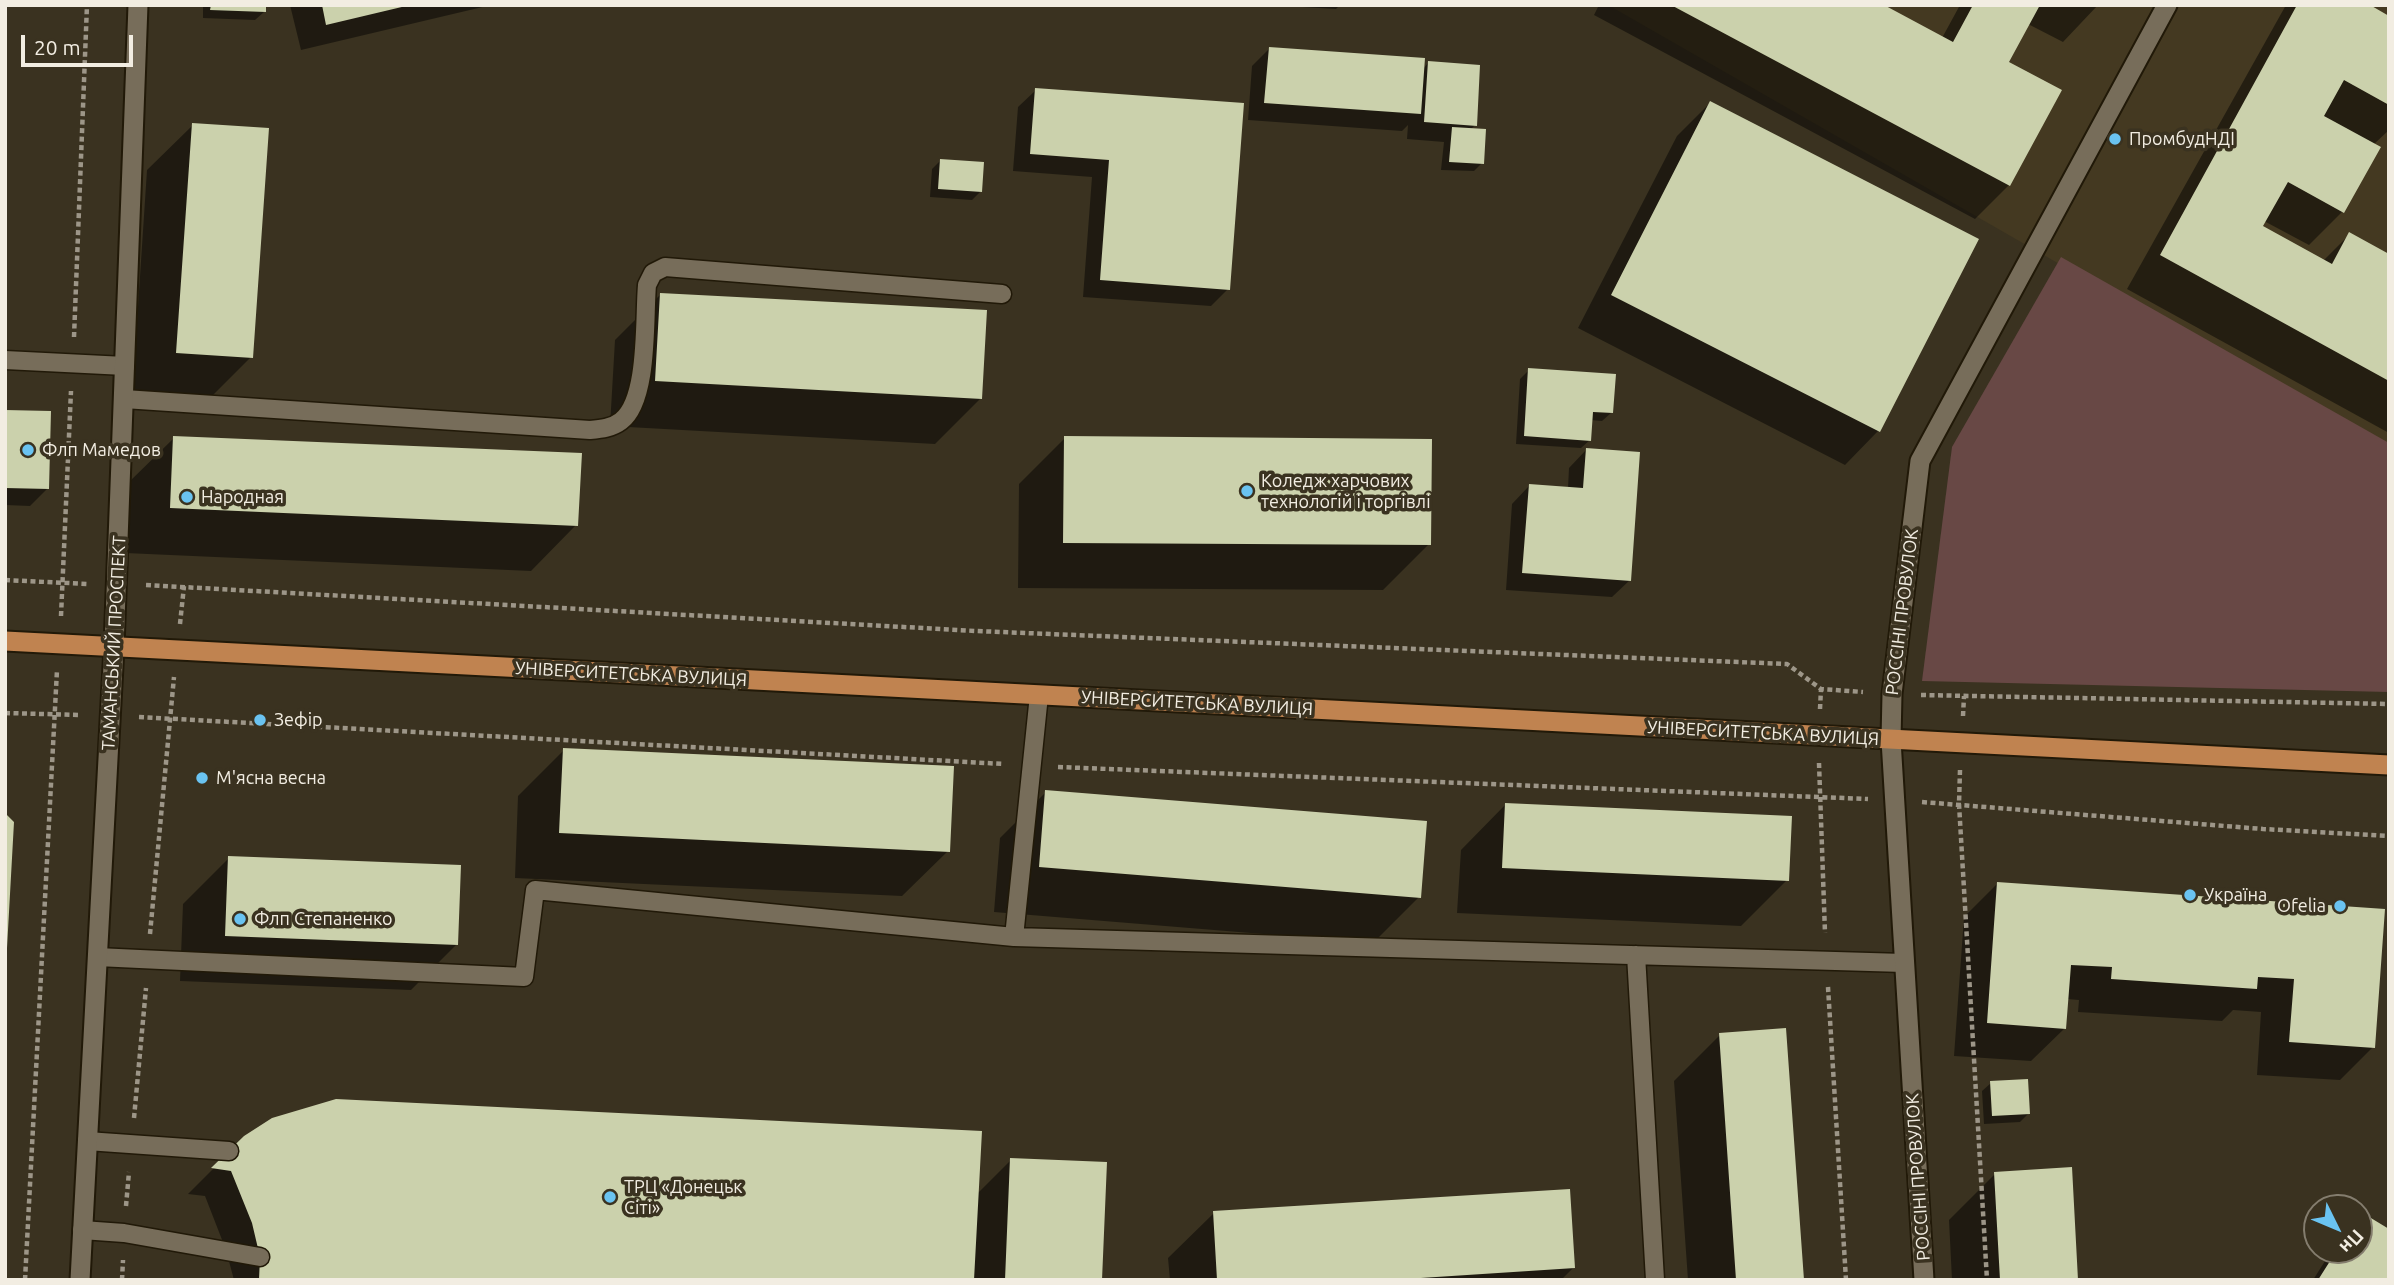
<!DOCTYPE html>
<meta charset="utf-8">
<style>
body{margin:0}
#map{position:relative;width:2394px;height:1285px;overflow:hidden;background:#3a3220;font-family:Ubuntu,sans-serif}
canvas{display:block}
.frame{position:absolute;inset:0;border:7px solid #f2ede2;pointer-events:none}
.north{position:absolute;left:2303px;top:1194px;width:70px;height:70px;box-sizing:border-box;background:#3a3220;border:2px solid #847d6e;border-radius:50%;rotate:133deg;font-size:19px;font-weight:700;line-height:28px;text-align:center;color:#f2ede2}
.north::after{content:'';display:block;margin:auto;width:24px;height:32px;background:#6ac3f1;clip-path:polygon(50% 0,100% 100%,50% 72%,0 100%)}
.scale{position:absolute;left:21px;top:35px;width:112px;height:32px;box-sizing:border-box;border:4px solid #f2ede2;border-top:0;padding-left:9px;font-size:21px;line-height:24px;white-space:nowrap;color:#f2ede2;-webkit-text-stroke:5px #3a3220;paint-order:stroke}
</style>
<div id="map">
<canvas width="2394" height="1285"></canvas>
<div class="frame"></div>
<div class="north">Пн</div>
<div class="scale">20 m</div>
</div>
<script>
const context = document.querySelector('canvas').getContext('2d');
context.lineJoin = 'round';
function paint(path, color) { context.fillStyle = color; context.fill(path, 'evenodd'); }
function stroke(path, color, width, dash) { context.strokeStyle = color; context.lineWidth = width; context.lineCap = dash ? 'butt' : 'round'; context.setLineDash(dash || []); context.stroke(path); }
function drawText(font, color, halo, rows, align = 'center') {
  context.font = font + ' Ubuntu,sans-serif'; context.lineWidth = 7; context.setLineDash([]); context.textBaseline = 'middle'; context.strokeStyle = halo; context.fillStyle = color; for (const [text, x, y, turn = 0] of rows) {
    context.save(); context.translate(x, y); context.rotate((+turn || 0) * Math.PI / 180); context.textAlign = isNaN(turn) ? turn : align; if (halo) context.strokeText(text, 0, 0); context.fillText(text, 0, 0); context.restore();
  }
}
paint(new Path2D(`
 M1608,5H2389V450L2075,273Z`), '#443921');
paint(new Path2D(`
 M2061,257L2389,443V692L1922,681L1952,447Z`), '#684845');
paint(new Path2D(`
 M203,5H264V12L255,20L203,18Z
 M290,5H491L301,50Z
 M1269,5H1340L1336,9Z
 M1599,5H1880L1942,38L1960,5H2098L2063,42L2028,24L2007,63L2009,185L1975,219L1594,15Z
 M2286,5H2366L2389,18V130L2373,145L2342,212L2309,245L2264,221L2261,227L2323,261L2350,234L2389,256V433L2127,289Z
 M1269,49L1423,69L1428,63L1475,125L1470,130L1482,163L1474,171L1441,170L1444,142L1407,139L1408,125L1402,131L1248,120L1252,66Z
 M1036,90L1242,104L1228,289L1211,306L1083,297L1092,177L1013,171L1018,107Z
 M1710,103L1977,239L1878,431L1845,465L1578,328L1677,136Z
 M193,125L251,357L206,402L132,398L147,170Z
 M941,160L981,191L972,200L930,197L932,169Z
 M660,295L981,398L935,444L610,426L615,340Z
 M1529,370L1611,413L1602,421L1591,420L1590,440L1581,448L1516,444L1520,379Z
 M5,412L48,488L30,506L5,505Z
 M174,438L576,525L531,571L125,553L128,483Z
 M1065,438L1429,544L1383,590L1018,588L1019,484Z
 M1586,450L1630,580L1612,597L1506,590L1512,504L1529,486L1568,488L1569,468Z
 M564,750L948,851L902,896L515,878L518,796Z
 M1046,792L1419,897L1373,943L994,912L1000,838Z
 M1506,804L1787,880L1741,926L1457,913L1461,850Z
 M229,858L457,944L411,990L180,981L183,904Z
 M1997,884L2383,910L2373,1047L2340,1080L2257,1075L2261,1012L2233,1010L2222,1021L2078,1012L2079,1000L2067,999L2065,1028L2031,1061L1954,1056L1964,917Z
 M1720,1035L1802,1280H1688L1674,1081Z
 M1991,1083L2028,1114L2020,1122L1984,1124L1982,1091Z
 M245,1137L977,1194L1011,1160L1100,1280H234L226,1250L205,1196L188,1194Z
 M1995,1174L2076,1280H1952L1949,1220Z
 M1214,1213L1573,1268L1561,1280H1170L1168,1258Z
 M2361,1214L2389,1231V1280H2313L2332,1250H2359Z`), '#0007');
paint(new Path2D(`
 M211,5H266V12L210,10Z
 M322,5H406V6L326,25Z
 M1671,5H1884L1953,42L1973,5H2040L2009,62L2062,90L2010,186Z
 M2297,5H2370L2389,16V105L2344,80L2324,116L2381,147L2344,213L2288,182L2263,226L2332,264L2349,232L2389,254V381L2160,255Z
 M1269,47L1425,58L1421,114L1264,103Z
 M1428,61L1480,65L1477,126L1424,122Z
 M1035,88L1244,103L1230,290L1100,280L1109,160L1030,154Z
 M1710,101L1979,239L1880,432L1611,295Z
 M192,123L269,128L253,358L176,353Z
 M1452,127L1486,129L1484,164L1449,162Z
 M940,159L984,162L982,192L938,189Z
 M660,293L987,310L982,399L655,381Z
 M1528,368L1616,374L1613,413L1593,412L1591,441L1524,436Z
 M5,410L51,411L49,489L5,488Z
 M173,436L582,453L578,526L170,508Z
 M1064,436L1432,439L1431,545L1063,543Z
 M1586,448L1640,452L1631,581L1522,573L1529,484L1583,488Z
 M563,748L954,766L950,852L559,833Z
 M1045,790L1427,821L1421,898L1039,867Z
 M1505,803L1792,816L1789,881L1502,868Z
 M5,813L14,822L7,948H5Z
 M228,856L461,865L458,945L225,936Z
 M1997,882L2385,909L2375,1048L2289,1042L2294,979L2258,977L2257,989L2111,979L2112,967L2071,965L2066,1029L1987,1023Z
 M1786,1028L1804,1280H1736L1719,1033Z
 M2028,1079L2030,1114L1992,1116L1990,1081Z
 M336,1099L982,1131L974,1280H259L260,1257L252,1223L231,1171L211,1168L244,1136L272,1118Z
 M1010,1158L1107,1162L1102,1280H1005Z
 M2072,1167L2078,1280H2000L1994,1172Z
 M1570,1189L1575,1268L1390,1280H1217L1213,1211Z
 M2361,1212L2389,1229V1280H2318L2337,1250H2359Z`), '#cbd1ac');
const service = new Path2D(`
 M5,360L125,366
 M124,399L590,430C601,429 612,428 621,421C649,400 644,318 647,285L653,273L665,267L1002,294
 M1039,695L1014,937L1904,963
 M1636,955L1655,1280
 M97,957L524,977L535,890L1014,937
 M87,1141L229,1151
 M82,1230L124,1233L260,1257`);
const minor = new Path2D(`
 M1891,740L1892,694L1920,461L2167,5`);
const tertiary = new Path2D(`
 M1891,740L1924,1280
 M80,1280L114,647L138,5`);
const primary = new Path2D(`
 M5,641L2389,765`);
stroke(service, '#211908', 21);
stroke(minor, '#211908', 23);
stroke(tertiary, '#211908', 23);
stroke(primary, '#211908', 23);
stroke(new Path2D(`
 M74,337L87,5
 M5,580L88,584
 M146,585L976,631L1787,664L1821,689L1863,692
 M61,616L71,391
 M180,624L184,586
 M1921,695L2389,704
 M1820,709L1821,689
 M5,713L81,715
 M1963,716L1964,696
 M139,717L1004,764
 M1819,763L1825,933
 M1058,767L1868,799
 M1960,770L1959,804L1987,1280
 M1922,802L2263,829L2389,836
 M150,934L174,677
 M1828,987L1846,1280
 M134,1118L146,988
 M126,1206L129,1172
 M25,1280L57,670
 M122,1280L123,1260`), '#9d9688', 4.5, [5, 3.5]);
stroke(service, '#776d5a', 18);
stroke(minor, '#776d5a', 19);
stroke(tertiary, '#776d5a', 19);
stroke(primary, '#c08350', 19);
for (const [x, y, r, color] of [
 [2115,139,7,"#6ac3f1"],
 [28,450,7,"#6ac3f1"],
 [1247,491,7,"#6ac3f1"],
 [187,497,7,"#6ac3f1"],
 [260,720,7,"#6ac3f1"],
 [202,778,7,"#6ac3f1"],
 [2190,895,7,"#6ac3f1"],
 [2340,906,7,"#6ac3f1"],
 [240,919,7,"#6ac3f1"],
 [610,1197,7,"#6ac3f1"]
]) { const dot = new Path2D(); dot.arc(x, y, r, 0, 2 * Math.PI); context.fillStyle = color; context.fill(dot); stroke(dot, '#3a3220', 2.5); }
drawText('18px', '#f2ede2', '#3a3220', [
 ["ПромбудНДІ",2129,139],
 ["Флп Мамедов",42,450],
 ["Коледж харчових",1261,481],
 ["технологій і торгівлі",1261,502],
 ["Народная",201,497],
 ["Зефір",274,720],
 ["М'ясна весна",216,778],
 ["Україна",2204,895],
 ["Ofelia",2326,906,"right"],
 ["Флп Степаненко",254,919],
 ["ТРЦ «Донецьк",624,1187],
 ["Сіті»",624,1208]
], 'left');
drawText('18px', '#f2ede2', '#3a3220', [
 ["РОССІНІ ПРОВУЛОК",1902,612,-83],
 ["ТАМАНСЬКИЙ ПРОСПЕКТ",114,643,-87],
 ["УНІВЕРСИТЕТСЬКА ВУЛИЦЯ",631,674,3],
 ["УНІВЕРСИТЕТСЬКА ВУЛИЦЯ",1197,703,3],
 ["УНІВЕРСИТЕТСЬКА ВУЛИЦЯ",1763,733,3],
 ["РОССІНІ ПРОВУЛОК",1918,1177,-94]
]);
</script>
